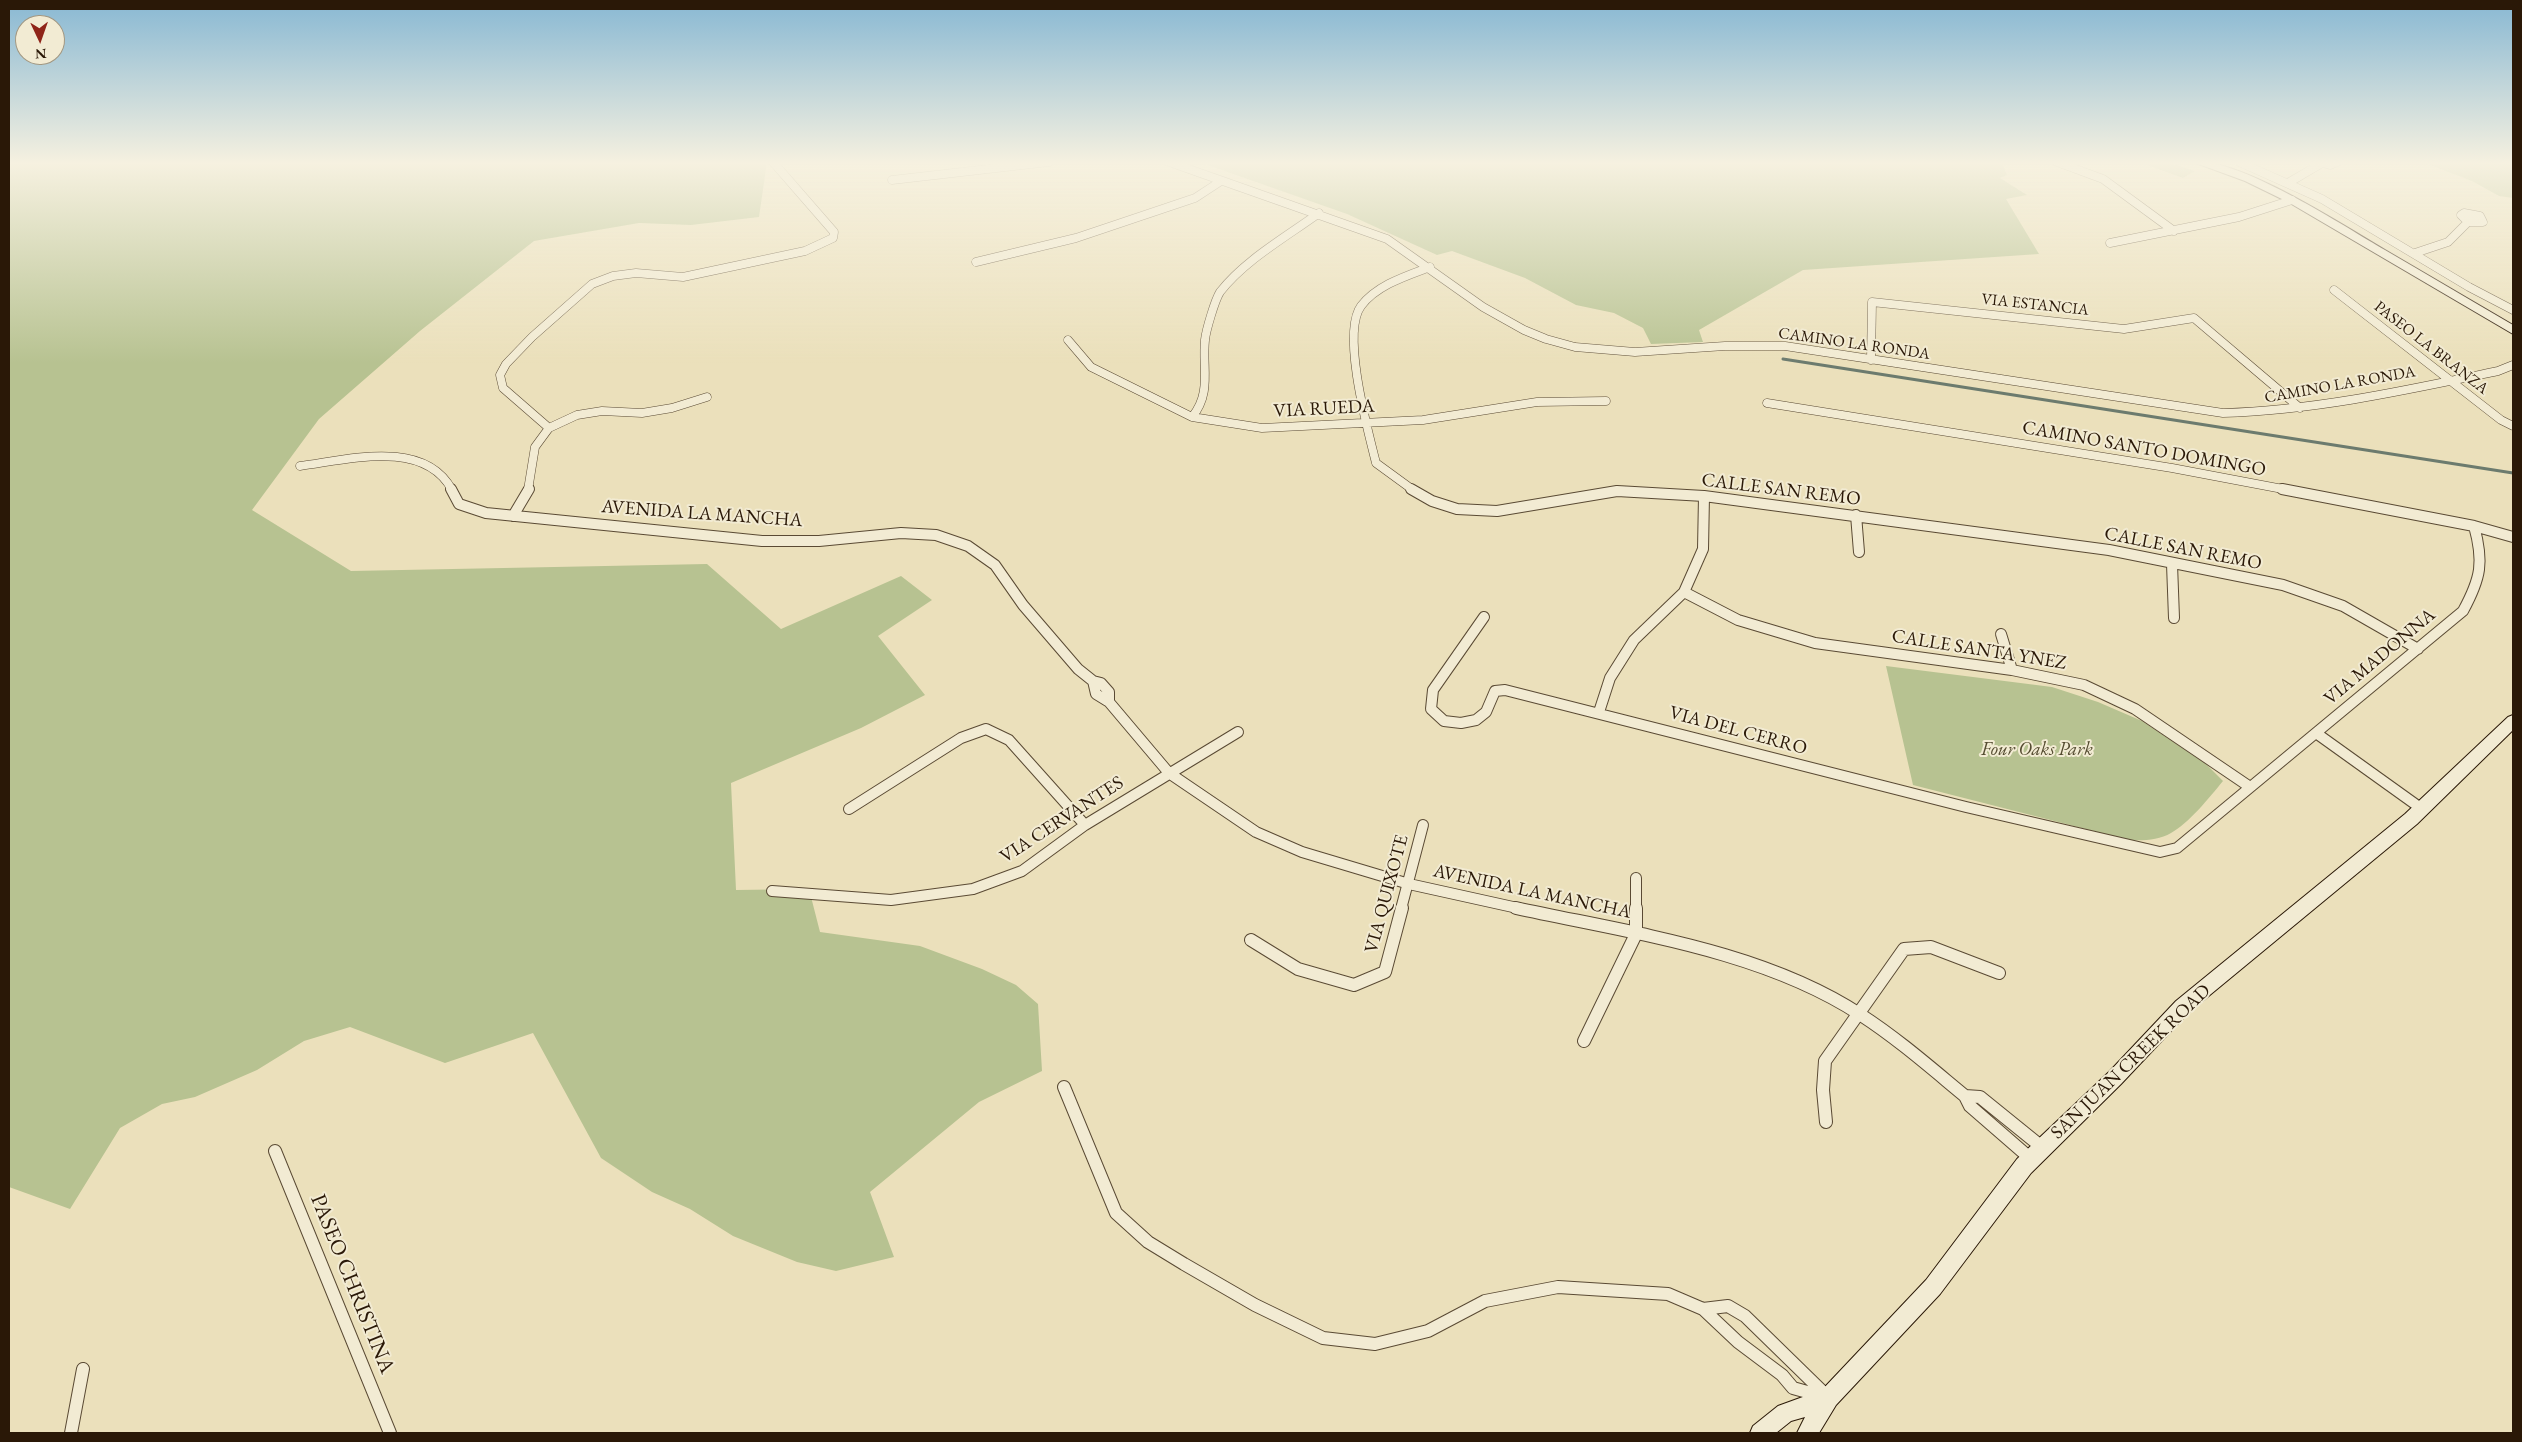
<!DOCTYPE html>
<style>
body{margin:0}
#map{position:relative;width:2522px;height:1442px;overflow:hidden;background:#ebe0bb;font-family:"EB Garamond",serif}
canvas{display:block}
.frame{position:absolute;inset:0;border:10px solid #2a1807;pointer-events:none}
.north{position:absolute;left:15px;top:15px;width:50px;height:50px;box-sizing:border-box;background:#f2ebd3;border:1px solid #a29781;border-radius:50%;rotate:177deg;font-size:14px;font-weight:700;line-height:20px;text-align:center;color:#2a1807}
.north::after{content:'';display:block;margin:auto;width:18px;height:22px;background:#8f2418;clip-path:polygon(50% 0,100% 100%,50% 72%,0 100%)}
</style>
<div id="map">
<canvas width="2522" height="1442"></canvas>
<div class="frame"></div>
<div class="north">N</div>
</div>
<script>
const context = document.querySelector('canvas').getContext('2d');
context.lineJoin = 'round';
function paint(path, color) { context.fillStyle = color; context.fill(path, 'evenodd'); }
function stroke(path, color, width, dash) { context.strokeStyle = color; context.lineWidth = width; context.lineCap = dash ? 'butt' : 'round'; context.setLineDash(dash || []); context.stroke(path); }
function drawText(font, color, halo, rows, align = 'center') {
  context.font = font + ' "EB Garamond",serif'; context.lineWidth = 4; context.setLineDash([]); context.textBaseline = 'middle'; context.strokeStyle = halo; context.fillStyle = color; for (const [text, x, y, turn = 0] of rows) {
    context.save(); context.translate(x, y); context.rotate((+turn || 0) * Math.PI / 180); context.textAlign = isNaN(turn) ? turn : align; if (halo) context.strokeText(text, 0, 0); context.fillText(text, 0, 0); context.restore();
  }
}
paint(new Path2D(`
 M9,162H767L759,217L691,225L639,223L534,241L420,331L319,419L252,510L351,571L707,564L781,629L901,576L932,600L878,636L925,695L861,728L731,783L736,890L809,889L820,932L920,946L982,969L1016,985L1038,1004L1042,1071L979,1102L870,1192L894,1257L836,1271L797,1262L733,1236L690,1209L652,1192L601,1158L533,1033L445,1063L350,1027L304,1041L257,1070L195,1097L162,1104L120,1128L70,1209L9,1187Z
 M1199,162H2002L2007,175L2000,178L2027,195L2006,199L2039,254L1803,270L1699,330L1703,342L1651,344L1643,328L1614,313L1576,305L1525,278L1452,251L1437,255L1347,214Z
 M2138,162H2167L2195,171L2183,178Z
 M2422,162H2513V198L2499,196L2472,181Z
 M1886,666L2052,687L2098,702L2142,721L2206,764L2223,781C2210,797 2188,824 2171,833C2159,840 2143,841 2129,840L1913,785Z`), '#b7c291');
stroke(new Path2D(`
 M1783,359L2513,473`), '#6c7b6e', 3);
const streetFar2 = new Path2D(`
 M1169,162L1387,239L1483,307L1524,330L1546,339L1575,347L1635,352L1725,346H1785L2223,413C2317,410 2407,390 2498,371L2513,365
 M2057,162L2103,179L2174,231
 M2239,162L2322,199L2469,287L2513,310
 M2319,162L2330,165L2337,162
 M892,180L1049,162
 M2288,183L2322,163
 M2464,213L2480,216L2483,222H2468L2461,215Z
 M2110,243L2239,217L2292,200
 M2415,253L2448,242L2468,222
 M976,262L1076,238L1195,198L1221,181
 M2334,290L2501,420L2513,426
 M1068,340L1091,367L1192,417L1262,428L1423,420L1537,402L1606,401
 M1871,360L1872,302L2124,329L2194,318L2300,408
 M1767,403L2172,468L2288,490
 M1192,417C1212,393 1202,368 1205,340C1206,330 1215,300 1220,292C1245,260 1286,237 1319,213
 M549,428L503,388L500,375L506,364L532,337L592,284L613,276L636,273L683,277L805,251L833,238L834,232L773,162
 M300,466C347,460 424,438 452,490
 M528,490L535,447L549,428L577,415L602,411L642,413L672,408L707,397
 M1413,490L1376,463C1368,431 1341,333 1361,306C1377,285 1406,276 1430,267`);
const streetFar1 = new Path2D(`
 M451,489L459,504L486,513L762,541H819L901,533L936,535L968,546L995,565L1023,605L1078,669L1093,681L1101,683L1109,692V702
 M1411,489L1432,501L1457,509L1497,511L1617,491L1704,496L2109,550L2283,585L2343,606L2418,649
 M2282,489L2474,526L2513,537
 M1856,515L1859,552
 M513,516L529,489
 M2172,564L2174,618
 M1684,592L1738,620L1815,643L2012,670L2084,685L2135,709L2250,787
 M1484,617L1433,690L1431,709L1444,721L1461,723L1476,720L1486,712L1495,691L1505,690L1966,807L2160,852L2177,848L2463,611C2481,578 2484,562 2474,526
 M2001,634L2012,670
 M1093,681L1096,694L1109,702L1169,773L1256,832L1302,852L1409,884L1522,909
 M1599,712L1610,678L1634,640L1684,592L1703,549L1704,496
 M2316,733L2422,809
 M849,809L961,738L986,729L1009,740L1085,825
 M1636,878V909
 M772,891L891,900L973,889L1022,871L1085,825L1238,732
 M1401,909L1423,825`);
const street = new Path2D(`
 M1516,908C1630,933 1762,950 1861,1015C1898,1039 1931,1068 1965,1096L1970,1106L2031,1159
 M1251,940L1298,969L1354,985L1385,972L1402,908
 M1584,1041L1636,934V908
 M1064,1087L1116,1213L1148,1242L1184,1264L1255,1305L1323,1338L1375,1344L1428,1331L1485,1301L1558,1287L1668,1294L1703,1309L1738,1342L1782,1375L1793,1388L1825,1397
 M1965,1096L1980,1097L2043,1148
 M1826,1122L1823,1090L1825,1061L1904,949L1931,947L1999,973
 M275,1151L390,1433
 M1703,1309L1728,1306L1745,1316L1829,1398
 M71,1433L83,1369`);
const secondary = new Path2D(`
 M2193,162C2237,156 2344,226 2385,250C2428,275 2470,300 2513,325V334L2288,202L2245,181Z
 M2513,715V730L2417,824L2188,1013L2121,1084L2031,1173L1940,1294L1836,1405L1819,1433H1797L1805,1417L1791,1421L1776,1433H1750L1753,1426L1778,1406L1822,1390L1926,1280L2017,1159L2109,1072L2176,1001L2405,814L2508,717Z`);
stroke(streetFar2, '#5a4a34', 9);
stroke(streetFar1, '#5a4a34', 12);
stroke(street, '#5a4a34', 14);
stroke(secondary, '#2a1807', 2);
stroke(streetFar2, '#f2ebd3', 8);
stroke(streetFar1, '#f2ebd3', 10);
stroke(street, '#f2ebd3', 12);
paint(secondary, '#f2ebd3');
const sky = context.createLinearGradient(0, 0, 0, 363);
sky.addColorStop(0, '#88b8d3');
sky.addColorStop(0.45, '#f6f1e0');
sky.addColorStop(1, '#f6f1e000');
context.fillStyle = sky;
context.fillRect(0, 0, 2522, 363);
drawText('16px', '#2a1807', '#f2ebd3', [
 ["VIA ESTANCIA",2035,305,6],
 ["CAMINO LA RONDA",1854,344,8],
 ["PASEO LA BRANZA",2431,348,38],
 ["CAMINO LA RONDA",2340,385,-10]
]);
drawText('19px', '#2a1807', '#f2ebd3', [
 ["VIA RUEDA",1324,409,-3],
 ["CAMINO SANTO DOMINGO",2144,449,10],
 ["CALLE SAN REMO",1781,490,7],
 ["AVENIDA LA MANCHA",702,514,4],
 ["CALLE SAN REMO",2183,549,11],
 ["CALLE SANTA YNEZ",1979,650,9],
 ["VIA MADONNA",2380,657,-40],
 ["VIA DEL CERRO",1738,731,15],
 ["VIA CERVANTES",1062,820,-33],
 ["AVENIDA LA MANCHA",1532,892,12],
 ["VIA QUIXOTE",1387,894,-75],
 ["SAN JUAN CREEK ROAD",2131,1062,-44]
]);
drawText('italic 19px', '#544b30', '#f2ebd3', [
 ["Four Oaks Park",2037,750]
]);
drawText('22px', '#2a1807', '#f2ebd3', [
 ["PASEO CHRISTINA",352,1284,68]
]);
</script>
